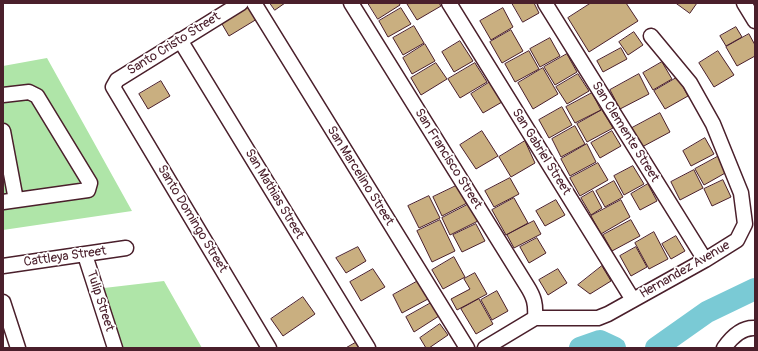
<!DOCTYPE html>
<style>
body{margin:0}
#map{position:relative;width:758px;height:351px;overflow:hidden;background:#fff;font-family:Pangolin,sans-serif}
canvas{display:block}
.frame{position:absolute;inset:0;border:4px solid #4a1f2b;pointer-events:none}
</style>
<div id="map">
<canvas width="758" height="351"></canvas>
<div class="frame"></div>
</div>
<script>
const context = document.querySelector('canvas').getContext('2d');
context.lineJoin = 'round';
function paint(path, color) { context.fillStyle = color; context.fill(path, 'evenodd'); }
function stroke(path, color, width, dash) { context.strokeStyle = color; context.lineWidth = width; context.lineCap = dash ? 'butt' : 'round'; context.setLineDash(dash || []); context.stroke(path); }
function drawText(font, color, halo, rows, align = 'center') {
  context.font = font + ' Pangolin,sans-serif'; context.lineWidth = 3.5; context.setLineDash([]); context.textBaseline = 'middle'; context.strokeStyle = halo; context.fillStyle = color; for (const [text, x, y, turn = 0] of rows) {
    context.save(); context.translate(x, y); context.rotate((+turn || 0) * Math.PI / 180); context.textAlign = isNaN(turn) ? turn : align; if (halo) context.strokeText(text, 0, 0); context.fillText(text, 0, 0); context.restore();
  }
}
paint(new Path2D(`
 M47,58L132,211L3,230V66Z
 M164,281L202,348H122L104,288Z`), '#afe5a8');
stroke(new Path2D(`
 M580,348L600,341L615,348
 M656,348L707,312L755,289`), '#7acad5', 22);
const building = new Path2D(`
 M270,3H285L275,10Z
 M368,3H399L400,5L378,19Z
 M439,3L441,6L417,20L407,4Z
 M512,3H534L539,13L523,22Z
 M591,3H626L638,21L589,52L568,18Z
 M676,3H697L690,13Z
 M249,7L257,19L229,36L222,24Z
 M401,8L411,24L388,37L379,21Z
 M503,8L513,27L491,40L480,21Z
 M414,26L424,43L403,55L393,38Z
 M736,27L742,37L726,46L720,36Z
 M511,30L523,51L502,63L490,42Z
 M634,32L643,45L628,55L619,42Z
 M749,34L755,45V56L737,66L726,47Z
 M550,38L560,56L540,67L530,49Z
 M460,41L473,61L454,72L442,52Z
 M425,44L435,61L412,74L403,58Z
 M621,48L627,59L603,72L597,61Z
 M529,51L539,69L515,82L505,64Z
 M718,51L734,75L714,87L699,63Z
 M567,54L577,72L555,85L544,67Z
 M662,62L672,79L653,90L643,73Z
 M436,63L447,79L421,95L411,78Z
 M475,63L487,82L460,98L448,79Z
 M543,68L558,94L533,109L518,83Z
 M578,74L589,91L567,104L556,87Z
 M639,74L649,94L620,109L610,90Z
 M678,77L688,96L665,109L654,91Z
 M161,81L170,96L148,109L139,94Z
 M490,82L502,102L483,113L471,94Z
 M592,93L601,110L575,123L566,107Z
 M562,107L572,125L549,138L539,120Z
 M602,110L613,128L587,142L577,124Z
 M660,113L670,132L642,147L632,128Z
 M575,126L585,144L561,157L552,139Z
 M482,131L498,156L476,169L460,145Z
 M612,131L621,146L600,158L591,143Z
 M705,138L714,154L691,166L683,151Z
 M525,141L535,163L511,177L499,157Z
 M587,144L596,162L570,176L561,159Z
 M719,156L727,172L704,185L695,169Z
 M598,163L608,180L580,196L570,178Z
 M633,166L644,184L624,195L614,176Z
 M694,170L703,188L680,200L671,182Z
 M510,178L519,194L494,207L485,191Z
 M723,180L731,197L712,206L704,189Z
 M614,181L623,197L605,207L596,191Z
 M648,184L657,201L640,210L631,194Z
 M458,185L467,203L442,216L433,197Z
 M593,191L602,208L591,215L581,198Z
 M429,196L440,218L419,228L408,206Z
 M514,198L528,223L506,235L492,210Z
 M556,200L565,215L545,226L536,211Z
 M621,200L630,217L601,234L591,216Z
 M469,204L478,221L450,235L442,218Z
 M440,220L455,251L432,262L417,231Z
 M631,220L640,236L612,251L603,235Z
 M534,221L541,234L514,248L507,235Z
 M476,224L485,241L462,252L453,235Z
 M654,232L668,259L649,269L635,243Z
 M676,236L685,251L671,259L662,244Z
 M537,238L546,253L529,263L520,247Z
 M358,247L366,261L346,273L336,258Z
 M636,247L647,267L631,276L620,256Z
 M454,257L465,277L443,289L432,270Z
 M602,266L611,281L590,294L578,285Z
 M373,269L385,287L361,301L350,282Z
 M558,269L567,283L548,295L539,280Z
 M475,273L487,294L457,310L451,299L470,289L464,279Z
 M418,281L428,299L402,313L393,295Z
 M497,291L508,311L492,320L481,300Z
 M303,297L315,314L283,336L271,319Z
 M479,299L493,324L476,334L461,309Z
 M431,303L439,316L414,332L406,317Z
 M440,324L448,335L429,348H426L420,338Z
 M357,342L361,348H346Z`);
paint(building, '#c9af80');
stroke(building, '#4a1f2b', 1);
const minor = new Path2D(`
 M241,3L117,80L113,87L269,348
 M254,3L467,348
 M351,3L527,286C534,297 536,304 535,318
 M449,3L633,300
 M545,3L705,260
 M744,3L755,21
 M180,40L368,348
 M3,95L29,92L37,96L90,183L88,190L3,202
 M3,131L16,200
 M85,255L115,348
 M3,266L126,248
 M3,302L18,348
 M485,348L535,318H598L608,314L705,260L737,240L745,224L741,193L713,124L690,83L651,36
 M724,348C731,338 741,327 755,328`);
stroke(minor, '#4a1f2b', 17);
stroke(minor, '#fff', 14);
drawText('13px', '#4a1f2b', '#fff', [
 ["Santo Cristo Street",174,44,-32],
 ["San Clemente Street",625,132,58],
 ["San Gabriel Street",541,152,58],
 ["San Francisco Street",448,159,58],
 ["San Marcelino Street",360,176,58],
 ["San Mathias Street",274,194,59],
 ["Santo Domingo Street",192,219,59],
 ["Cattleya Street",65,257,-8],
 ["Hernandez Avenue",685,270,-30],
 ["Tulip Street",100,301,72]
]);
</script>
